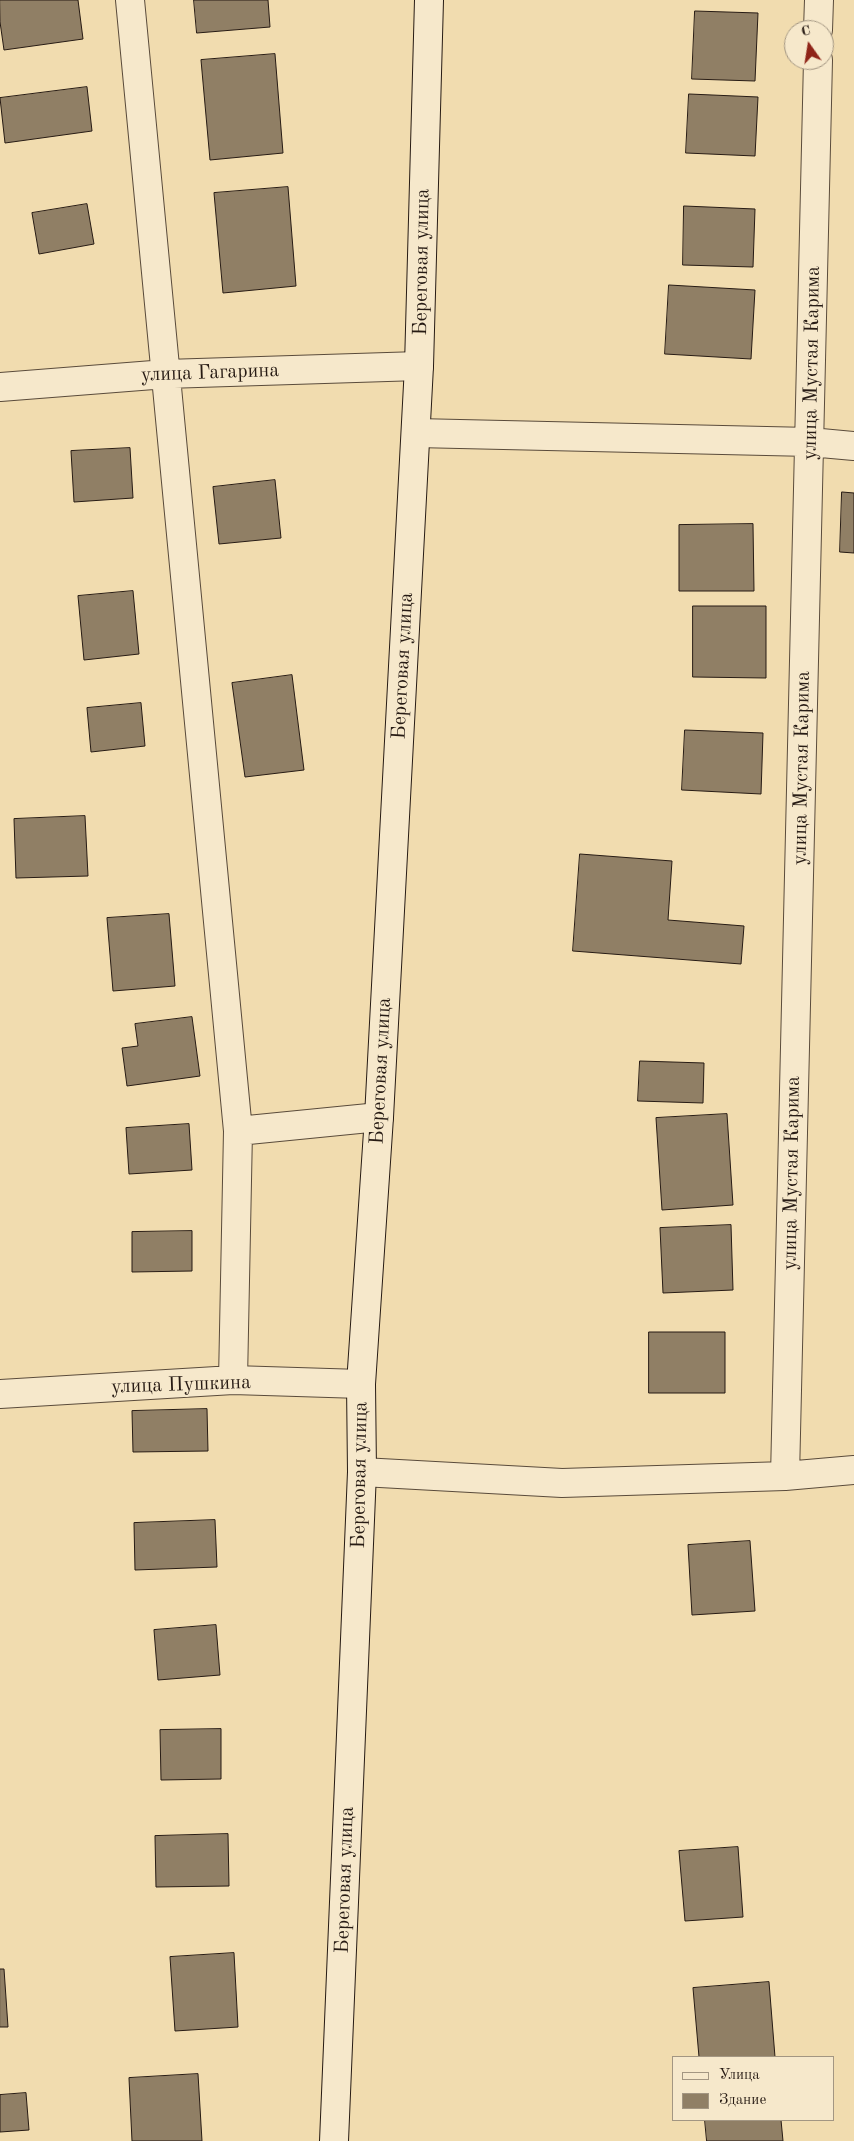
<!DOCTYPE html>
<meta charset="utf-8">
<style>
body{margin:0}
#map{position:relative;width:854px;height:2141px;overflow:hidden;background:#f1dcaf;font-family:"Old Standard TT",serif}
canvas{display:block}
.legend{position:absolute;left:672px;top:2056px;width:162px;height:65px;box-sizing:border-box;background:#f6e8cb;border:1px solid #a39682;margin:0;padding:6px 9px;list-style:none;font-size:15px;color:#271b14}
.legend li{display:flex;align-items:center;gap:10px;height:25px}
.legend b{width:25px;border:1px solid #a39682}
.north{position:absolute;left:784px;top:20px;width:50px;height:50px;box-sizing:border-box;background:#f6e8cb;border:1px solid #a39682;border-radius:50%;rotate:347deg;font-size:14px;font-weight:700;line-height:20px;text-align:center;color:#271b14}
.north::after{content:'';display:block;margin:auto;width:18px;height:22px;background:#8f2418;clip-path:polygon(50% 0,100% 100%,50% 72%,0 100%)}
</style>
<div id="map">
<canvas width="854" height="2141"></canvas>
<ul class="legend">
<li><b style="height:6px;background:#f6e8cb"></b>Улица</li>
<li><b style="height:14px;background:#907f65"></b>Здание</li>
</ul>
<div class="north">С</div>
</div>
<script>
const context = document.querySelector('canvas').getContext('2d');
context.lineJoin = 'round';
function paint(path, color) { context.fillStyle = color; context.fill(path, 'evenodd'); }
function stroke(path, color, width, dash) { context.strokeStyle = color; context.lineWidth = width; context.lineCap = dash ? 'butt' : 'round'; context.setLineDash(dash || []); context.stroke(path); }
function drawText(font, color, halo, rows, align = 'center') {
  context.font = font + ' "Old Standard TT",serif'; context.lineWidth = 4; context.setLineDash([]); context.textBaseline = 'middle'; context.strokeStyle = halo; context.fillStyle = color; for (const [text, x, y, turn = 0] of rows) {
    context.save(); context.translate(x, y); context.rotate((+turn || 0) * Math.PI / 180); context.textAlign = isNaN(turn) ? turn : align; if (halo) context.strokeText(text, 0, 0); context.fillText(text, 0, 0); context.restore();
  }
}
const building = new Path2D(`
 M0,0H78L83,39L4,50L0,22Z
 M194,0H268L270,27L197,33Z
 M695,11L758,13L755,81L692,79Z
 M275,54L283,153L210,160L201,60Z
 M87,87L92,131L5,143L0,98Z
 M689,94L758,97L755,156L686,153Z
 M288,187L296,286L223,293L214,193Z
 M87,204L94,244L39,254L32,213Z
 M684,206L755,209L753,267L683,265Z
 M669,285L755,290L751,359L665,354Z
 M130,448L133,498L74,502L71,451Z
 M275,480L281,538L219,544L213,487Z
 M842,492L854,493V553L840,552Z
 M753,524L754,591H679V525Z
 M133,591L139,654L84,660L78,596Z
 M693,606H766V678L693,677Z
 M292,675L304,770L245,777L232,683Z
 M141,703L145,746L91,752L87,708Z
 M685,730L763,733L761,794L682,790Z
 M85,816L88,876L16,878L14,819Z
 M580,854L672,861L668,920L744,926L741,964L573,951Z
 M169,914L175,986L113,991L107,918Z
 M192,1017L200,1076L127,1086L122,1048L138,1046L135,1024Z
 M640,1061L704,1063L703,1103L638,1101Z
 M727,1114L733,1205L662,1210L656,1118Z
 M189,1124L192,1170L129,1174L126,1128Z
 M731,1225L733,1290L663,1293L660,1228Z
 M192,1231V1271L132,1272V1232Z
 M649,1332H725V1393H649Z
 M207,1409L208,1451L133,1452L132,1411Z
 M215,1520L217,1567L135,1570L134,1523Z
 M750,1541L755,1611L692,1615L688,1545Z
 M216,1625L220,1675L158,1680L154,1630Z
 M221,1729V1779L161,1780L160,1730Z
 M228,1834L229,1886L156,1887L155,1836Z
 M738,1847L743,1917L685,1921L679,1851Z
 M234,1953L238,2027L175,2031L170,1957Z
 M0,1969H4L8,2027H0Z
 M769,1982L775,2057H699L693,1988Z
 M198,2074L202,2141H132L129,2078Z
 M26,2093L29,2130L0,2132V2095Z
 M705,2120H781L783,2141H707Z`);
paint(building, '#907f65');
stroke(building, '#271b14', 1);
const street = new Path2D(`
 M130,0L238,1131L379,1117
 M818,30L819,0
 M0,387L166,374L419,366
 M416,433L810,442L854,446
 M233,1380L238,1131
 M0,1394L233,1380L361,1384
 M362,1472L562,1483L785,1476L854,1470
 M785,1476L818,60`);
const secondary = new Path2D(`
 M334,2141L362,1472L361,1384L379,1117L419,366L429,0`);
stroke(street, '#5a4b3b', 30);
stroke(secondary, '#271b14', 30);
stroke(street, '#f6e8cb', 28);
stroke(secondary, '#f6e8cb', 28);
drawText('20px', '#271b14', '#f6e8cb', [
 ["Береговая улица",422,262,-89],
 ["улица Мустая Карима",812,363,-89],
 ["улица Гагарина",210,373,-2],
 ["Береговая улица",403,666,-87],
 ["улица Мустая Карима",802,768,-89],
 ["Береговая улица",381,1071,-87],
 ["улица Мустая Карима",792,1173,-89],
 ["улица Пушкина",181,1385,-2],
 ["Береговая улица",360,1475,-89],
 ["Береговая улица",345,1880,-88]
]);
</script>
